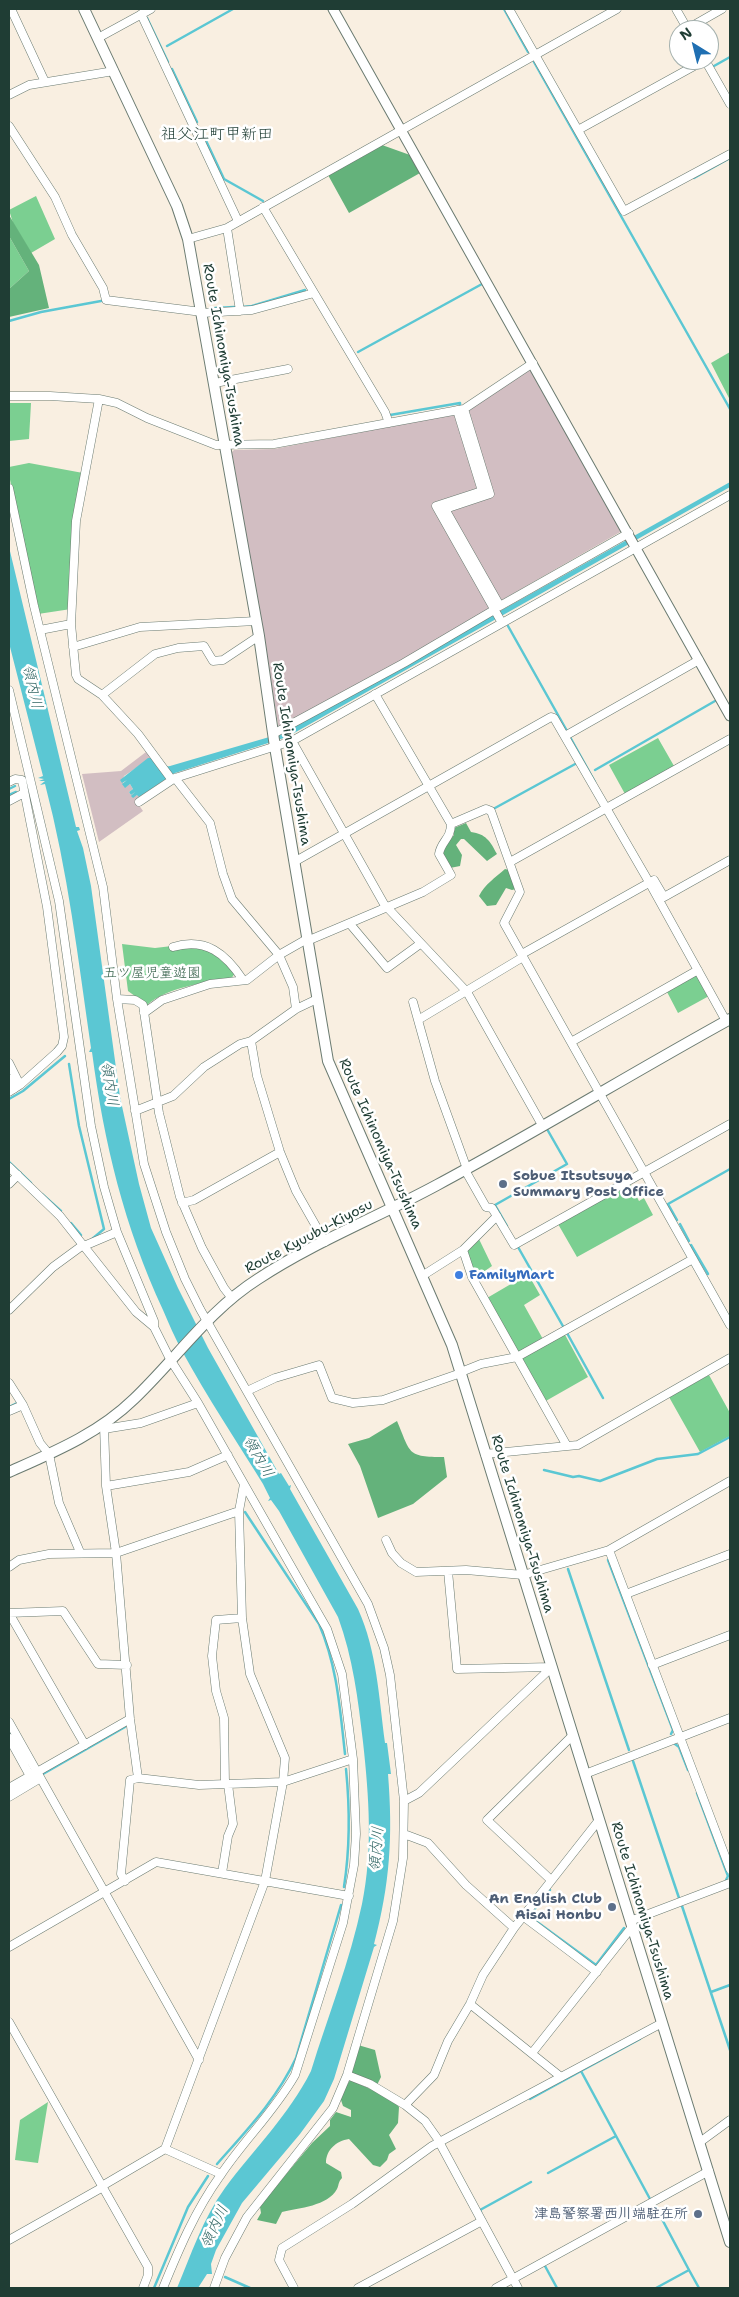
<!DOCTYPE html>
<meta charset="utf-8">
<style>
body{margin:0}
#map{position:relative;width:739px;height:2297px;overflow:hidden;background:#f9efe1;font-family:"Shantell Sans",sans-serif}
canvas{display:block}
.frame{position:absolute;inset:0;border:10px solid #1f3d34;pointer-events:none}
.north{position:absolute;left:669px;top:20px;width:50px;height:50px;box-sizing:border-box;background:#fff;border:1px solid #a5b1ae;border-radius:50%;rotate:324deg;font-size:14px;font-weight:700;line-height:20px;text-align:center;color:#1f3d34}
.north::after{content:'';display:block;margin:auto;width:18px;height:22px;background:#1f6fb2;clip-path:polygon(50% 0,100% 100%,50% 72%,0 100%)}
</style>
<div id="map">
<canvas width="739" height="2297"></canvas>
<div class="frame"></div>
<div class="north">N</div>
</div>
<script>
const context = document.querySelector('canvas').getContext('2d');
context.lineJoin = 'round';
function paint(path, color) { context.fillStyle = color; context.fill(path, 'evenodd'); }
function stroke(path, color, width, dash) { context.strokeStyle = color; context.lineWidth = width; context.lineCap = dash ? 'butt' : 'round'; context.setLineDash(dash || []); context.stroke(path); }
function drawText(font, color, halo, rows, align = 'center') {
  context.font = font + ' "Shantell Sans","Klee One",sans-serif'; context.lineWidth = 5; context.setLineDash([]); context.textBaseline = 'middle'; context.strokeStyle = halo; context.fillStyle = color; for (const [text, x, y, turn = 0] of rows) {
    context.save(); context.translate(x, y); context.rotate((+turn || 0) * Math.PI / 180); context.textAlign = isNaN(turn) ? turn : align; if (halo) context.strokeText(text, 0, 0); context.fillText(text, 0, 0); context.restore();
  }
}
paint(new Path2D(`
 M528,370L532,372L622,531L500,601L448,510L492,496L466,410Z
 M455,414L479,491L434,505L491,609L279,730L232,452L234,450L274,449Z
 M146,752L151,758L124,776L122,783L126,779L123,783L125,787L130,784L133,789L129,792L131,795L135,791L132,796L138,795L140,798L136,801L143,811L99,842L82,774L121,771Z`), '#d2bec2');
paint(new Path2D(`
 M36,196L55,239L31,253L13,223L9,210Z
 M9,236L29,271L9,289Z
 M730,352V400L711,363Z
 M9,403H31L29,439L9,441Z
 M29,463L83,473L71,609L38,614L9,475V467Z
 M658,738L674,766L625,794L609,765Z
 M122,944L155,948L172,946L206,948L215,952L235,973L231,979C207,981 166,988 147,1005L128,991Z
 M694,974L698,975L709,996L678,1013L666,990Z
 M630,1184L639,1201L644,1198L653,1215L577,1257L558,1224Z
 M478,1237L492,1266L475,1278L466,1250Z
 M528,1274L540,1295L524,1305L544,1341L518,1353L487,1298Z
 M564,1333L588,1377L544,1402L521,1357Z
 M709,1375L730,1413V1436L700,1452L669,1397Z
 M48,2102L38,2163L15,2160L20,2120Z`), '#7bcf91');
paint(new Path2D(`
 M382,145L410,155L420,173L349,213L328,175Z
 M9,215L39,265L49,308L9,317V289L29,271L9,236Z
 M466,823L471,832C486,834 490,841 497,854L487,861L464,839H461L456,845L462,855L460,866L450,868L444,861L442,850L454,835V828Z
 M505,869L509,870L516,889L512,890L506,888L496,905L487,906L479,896C485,884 495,878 505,869Z
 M397,1421C411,1454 407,1457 444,1457L447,1477L413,1504L378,1518L360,1466L348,1444L369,1438Z
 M358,2045L375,2050L381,2077L377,2085L350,2074Z
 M350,2080L393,2099L399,2107L398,2123L389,2135L396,2149L389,2154L387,2160L380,2167L373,2165L349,2139C336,2141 326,2150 326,2163L341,2172L342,2178C338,2182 339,2185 337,2189C328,2206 299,2208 282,2212L276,2224L257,2220L261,2213L260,2207L263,2202L312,2143L330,2126V2120L336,2112L351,2117V2110L343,2106L340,2097Z`), '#64b27b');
paint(new Path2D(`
 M730,482V487L287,737L175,773L139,797L137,795L133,798L131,796L135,792L131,795L129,792L133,789L130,784L125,788L122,784L127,780L122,783L120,780L148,758H151L158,768L170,766L283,733Z
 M9,547L76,827H79L80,830L77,831L83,848L91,886L120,1097L139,1184L151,1228L178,1288L208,1348L279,1474L281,1473L289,1486L291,1485L290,1489L358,1609C377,1651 379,1698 385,1743H387L391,1774H388C393,1836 390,1884 374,1944L377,1945L374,1947L334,2079L324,2101L300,2134L242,2203L216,2250L211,2264L212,2274H207L198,2288H177C191,2255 203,2218 225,2188C254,2149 289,2115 311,2071C328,2016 350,1961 362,1904C373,1851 369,1797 363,1742C358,1699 353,1658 338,1617L279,1511L271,1500L268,1501L270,1498L263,1484C236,1440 207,1397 182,1351C175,1338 169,1324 163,1310C124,1226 104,1143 92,1052H89L91,1048C78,959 68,871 45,784L40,785L45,781H39L44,779L38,778L43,776L9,643Z`), '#5bc7d3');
stroke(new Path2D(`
 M504,9L528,52
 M147,18L168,62
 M167,46L233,9
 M534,62L730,409
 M714,66L730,57
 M172,69L197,122
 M201,130L224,179L263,201
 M694,178L730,158
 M242,307L252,306L305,290
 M215,308L234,307
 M9,321L41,312L101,301
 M358,352L482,284
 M390,415L460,403V406
 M508,626L567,731
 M570,737L595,782
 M595,770L715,701
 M9,789L15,786
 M9,795L16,792
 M495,808L577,763
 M69,1064L79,1126L104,1229L92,1239
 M9,1099L23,1091L65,1056
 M9,1162L31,1183
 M42,1194L61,1211
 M677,1220L668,1204L730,1169
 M71,1223L81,1235
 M680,1224L689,1241
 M507,1226L495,1205L567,1164L547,1129
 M691,1245L708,1274
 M518,1247L564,1328
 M567,1333L603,1398
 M9,1407L17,1403
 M544,1470L573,1477L579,1476L600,1481L657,1459L698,1454L730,1437
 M245,1512L319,1624C337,1665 340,1709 345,1754
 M608,1560L673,1730L671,1734
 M568,1569L629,1750
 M9,1731L13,1738
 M675,1744L679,1747L688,1770
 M23,1756L30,1768
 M633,1761L679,1898
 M43,1774L125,1727
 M697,1793L728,1876L726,1880
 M344,1887C350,1848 350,1809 346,1769
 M550,1890L529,1916L596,1965L624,1928
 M682,1906L730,2050
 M711,1992L730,1985
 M640,2039L581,2071L650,2199
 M530,2099L581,2071
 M217,2164C246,2131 277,2099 296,2058L341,1905
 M548,2173L616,2136
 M655,2206L689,2270L656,2288
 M481,2212L480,2210L531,2182
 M545,2266L557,2288
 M689,2270L699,2288
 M225,2277L250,2288
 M154,2288L188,2207L208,2176`), '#5bc7d3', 2.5);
const minor = new Path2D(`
 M11,9L45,82
 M509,9L624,211L730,154
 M676,9L688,30
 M141,14L238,221
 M687,29L722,9
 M98,38L151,9
 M705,60L730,104
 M9,95L29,85L114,71
 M9,126L55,197L72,235L103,288L106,300L202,312
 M578,130L705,60
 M263,207L385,412L389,423
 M227,228L240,311
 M188,239L227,228L617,9
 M202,313L252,310L314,293
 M215,383L288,369
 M9,396H50L99,399L117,403L147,418L216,445L274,444L464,409L533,363
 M99,399L76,521L71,624L76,675L78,679L102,695L138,734L172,780
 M464,409L490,494L445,509L500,606L629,533
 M457,410L482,491L436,506L502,623
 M9,488L34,606L103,887L117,999L144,1164L166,1232L185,1279L200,1309L368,1604L384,1648L390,1675L404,1801L403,1858L393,1921L347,2075L333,2108L247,2217L225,2258L214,2288
 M40,630L71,624
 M73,647L140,627L256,621
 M9,690L59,901L91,1126L104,1187L117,1232L154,1321V1327L170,1359L198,1403L244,1484L239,1511L242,1618L250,1674L285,1758L283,1782L265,1881L165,2149L102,2186
 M375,694L451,824L486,809L491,811L520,892L504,923L730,1325
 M102,695L155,654L178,648L204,646L213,661L223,660L259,636
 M273,734L404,663L494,610
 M565,736L699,660
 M292,741L384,904L467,992L542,1125
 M175,778L210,823L223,874L232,899L279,955L307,939
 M9,782L15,779L22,780L47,907L64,1037L62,1046L57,1052L20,1085L9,1092
 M9,801L24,793
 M139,802L175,778L292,741L730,495
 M294,862L551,717L554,718L649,882L726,1021
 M510,862L730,739
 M350,924L387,968L420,944
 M307,941L423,892L451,875L439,854C441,841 451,839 451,824
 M173,947C206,937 226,954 243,980
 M522,954L654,880L664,897L730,860
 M117,999L135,1000L143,1005L159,1113L180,1197L202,1248L224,1288L231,1297
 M317,999L296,1009L251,1041L257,1076L280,1152L296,1191L325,1242
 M413,1002L418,1020
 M144,1013L162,1000L210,984L247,980L279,955L293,987L296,1009
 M571,1042L698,970
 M9,1063L20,1085
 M9,1079L14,1089
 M135,1111L173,1096L204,1067L240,1044L251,1041
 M9,1167L60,1216L136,1312L154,1327
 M467,1169L435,1081L418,1020L523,957
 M465,1170L486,1207L492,1208L514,1245L730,1124
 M9,1184L18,1175
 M182,1203L194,1200L280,1152
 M84,1246L117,1232
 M463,1250L472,1277L567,1446
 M422,1276L463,1250L497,1216
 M9,1310L53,1267L83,1245
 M461,1372L481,1364L517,1357L693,1259
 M9,1383L23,1405L40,1443L49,1454L59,1503L80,1552
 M247,1391L275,1378L319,1365L332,1398L353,1403L383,1400L461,1373
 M9,1411L23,1405
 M104,1425L106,1486L116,1553L130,1719L138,1778L130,1780L121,1874L125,1881
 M104,1429L141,1423L198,1403
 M485,1454L578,1445L730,1358
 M106,1486L189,1472L228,1455
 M386,1540L392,1553L401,1563L416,1572L466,1570L523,1575L609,1550L730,1481
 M609,1550L730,1869
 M9,1567L19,1560L49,1554L116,1553L239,1511
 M448,1571L457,1669L552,1667
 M626,1594L730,1554
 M652,1665L730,1635
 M9,1722L199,2060
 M9,1738L30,1776
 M85,1745L9,1613L63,1611L98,1664L127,1665
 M585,1774L730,1718
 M138,1778L199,1785L283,1782L353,1759
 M225,1784L224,1718L216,1691L212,1656L216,1620L242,1618
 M9,1788L130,1719
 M9,1797L39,1779
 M404,1801L419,1793L552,1667
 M404,1834L428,1843L466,1885L514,1928
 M222,1873L228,1836L233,1824L228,1784
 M551,1880L487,1820L573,1735
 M524,1917L597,1972
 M630,1921L730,1883
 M9,1947L156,1862L349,1896
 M470,2004L561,2077
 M9,2022L148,2267V2275L143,2288
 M532,2053L632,1927
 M347,2075L370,2084L405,2105
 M700,2142L730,2120
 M165,2149L221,2174
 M9,2240L103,2187
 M163,2288C179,2249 195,2211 220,2176C243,2141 274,2112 295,2075L343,1923L354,1865L356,1834L353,1759L342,1674L327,1629L244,1484
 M294,2288L279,2260L282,2248L352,2204L432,2146L662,2023
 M358,2288L482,2221
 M496,2288L709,2171
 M518,2288L437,2138L425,2121L405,2105L434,2075L448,2041L470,2004L483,1975L514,1928L599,1820`);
const tertiary = new Path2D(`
 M333,9L730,716`);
const secondary = new Path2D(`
 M84,9L177,206L188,239L259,636L275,747L328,1061L452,1345L730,2242
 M9,1472C54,1452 98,1434 134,1399C176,1359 209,1310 258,1279C314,1242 378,1217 437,1185C536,1132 632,1073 730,1019`);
stroke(minor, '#6b7b71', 9);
stroke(tertiary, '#6b7b71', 11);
stroke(secondary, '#6b7b71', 12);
stroke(minor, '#fff', 8);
stroke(tertiary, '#fff', 9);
stroke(secondary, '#fff', 10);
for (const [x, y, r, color] of [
 [503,1184,5,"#5c6f8a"],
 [459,1275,5,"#3f7fe0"],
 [612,1907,5,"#5c6f8a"],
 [698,2214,5,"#5c6f8a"]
]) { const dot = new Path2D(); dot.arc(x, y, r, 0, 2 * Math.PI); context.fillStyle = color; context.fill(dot); stroke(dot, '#fff', 2); }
drawText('14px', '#1f3d34', '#fff', [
 ["Route Ichinomiya-Tsushima",223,355,80],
 ["Route Ichinomiya-Tsushima",291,754,81],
 ["Route Ichinomiya-Tsushima",380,1144,66],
 ["Route Kyuubu-Kiyosu",309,1237,-28],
 ["Route Ichinomiya-Tsushima",522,1524,73],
 ["Route Ichinomiya-Tsushima",642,1911,73]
]);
drawText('14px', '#36624b', '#fff', [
 ["五ツ屋児童遊園",152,973]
]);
drawText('bold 14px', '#4e5e75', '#fff', [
 ["Sobue Itsutsuya",513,1176,"left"],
 ["Summary Post Office",513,1192,"left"],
 ["An English Club",602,1899],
 ["Aisai Honbu",602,1915],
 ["津島警察署西川端駐在所",688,2214]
], 'right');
drawText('bold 14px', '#366cbe', '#fff', [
 ["FamilyMart",469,1275]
], 'left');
drawText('italic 15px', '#316664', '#fff', [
 ["領内川",32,687,77],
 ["領内川",109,1084,81],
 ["領内川",258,1457,60],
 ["領内川",377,1849,-85],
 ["領内川",215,2227,-65]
]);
drawText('16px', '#1f3d34', '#fff', [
 ["祖父江町甲新田",217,135]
]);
</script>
